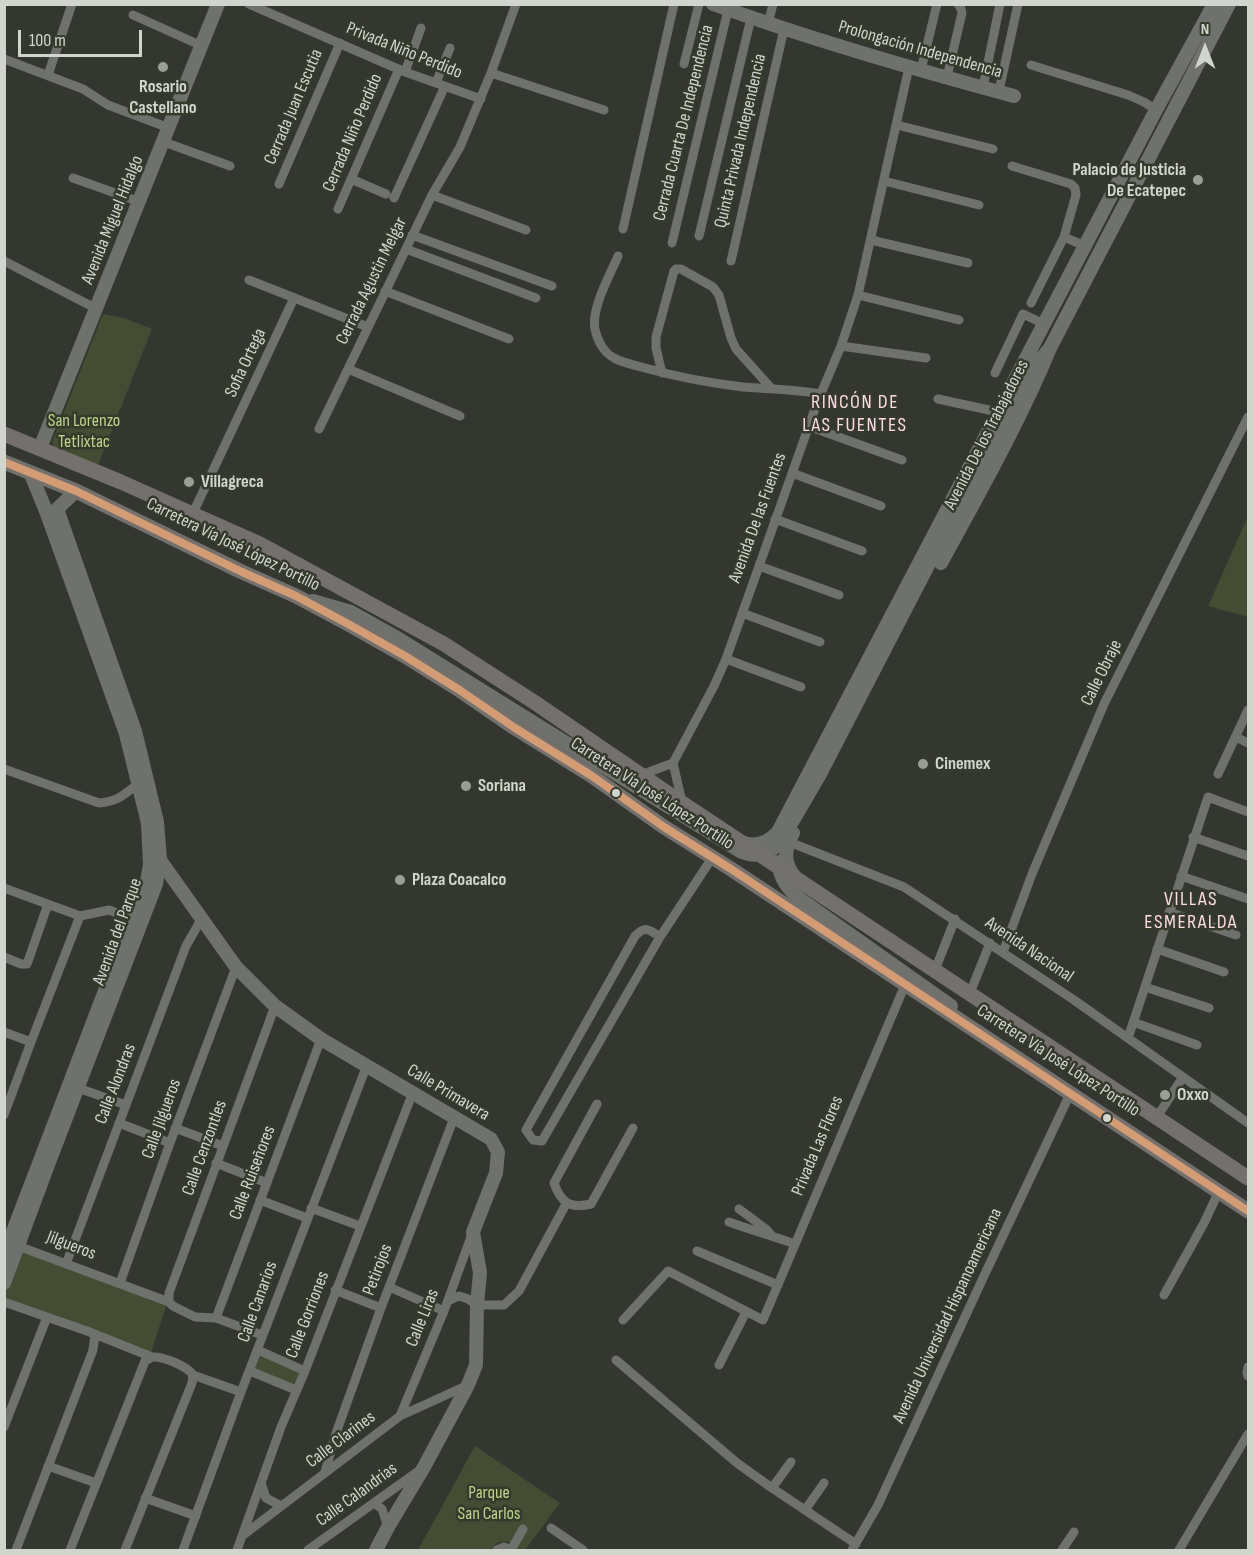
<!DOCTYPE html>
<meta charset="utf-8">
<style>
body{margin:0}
#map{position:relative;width:1253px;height:1555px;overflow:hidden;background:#343730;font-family:"Sofia Sans Condensed",sans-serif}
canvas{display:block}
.frame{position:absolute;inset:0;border:6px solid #d2d5cd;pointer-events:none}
.north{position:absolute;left:1175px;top:18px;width:60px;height:60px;-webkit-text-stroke:4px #353a2d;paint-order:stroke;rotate:0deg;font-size:16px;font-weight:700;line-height:24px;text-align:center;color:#d2d5cd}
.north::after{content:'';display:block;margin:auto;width:21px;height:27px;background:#d2d5cd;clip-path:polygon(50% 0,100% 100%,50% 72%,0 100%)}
.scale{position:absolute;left:18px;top:30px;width:124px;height:27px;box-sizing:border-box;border:3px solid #d2d5cd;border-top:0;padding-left:8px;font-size:18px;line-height:21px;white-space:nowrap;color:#d2d5cd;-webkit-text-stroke:4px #353a2d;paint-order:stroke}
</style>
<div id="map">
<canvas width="1253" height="1555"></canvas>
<div class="frame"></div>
<div class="north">N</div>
<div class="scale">100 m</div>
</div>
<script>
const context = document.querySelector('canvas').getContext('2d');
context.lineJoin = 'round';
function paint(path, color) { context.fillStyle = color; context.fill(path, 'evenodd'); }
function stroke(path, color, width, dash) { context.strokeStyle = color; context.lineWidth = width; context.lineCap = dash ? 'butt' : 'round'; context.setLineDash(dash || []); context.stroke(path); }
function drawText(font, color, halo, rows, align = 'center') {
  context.font = font + ' "Sofia Sans Condensed",sans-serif'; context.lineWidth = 5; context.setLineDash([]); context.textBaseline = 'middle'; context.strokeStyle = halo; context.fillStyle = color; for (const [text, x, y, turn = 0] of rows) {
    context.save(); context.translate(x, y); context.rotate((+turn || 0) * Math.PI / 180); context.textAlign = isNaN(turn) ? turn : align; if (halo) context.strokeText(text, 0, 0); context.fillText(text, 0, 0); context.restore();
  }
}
paint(new Path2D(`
 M103,314L124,318L152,329L98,465L55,448L52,442Z
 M1248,516V617L1208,606Z
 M18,1246L167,1303L150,1356L5,1302V1284Z
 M258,1350L305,1371L296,1390L250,1371Z
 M475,1446L560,1503L525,1550H517C513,1541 507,1541 498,1542L490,1550H418Z`), '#444c33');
stroke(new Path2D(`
 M249,4L405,72L481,99
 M133,15L202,46
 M768,24L773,4
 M4,59L83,89L108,105L169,128
 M684,64L699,4
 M1031,65L1128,95L1144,102L1156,110
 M921,70L937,4
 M405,72L421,28
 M491,73L604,110
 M48,75L72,4
 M947,77L962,13L961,9L958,4
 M436,83L450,48
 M983,87L1000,4
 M999,91L1018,4
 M897,125L993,149
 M164,142L230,166
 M1012,166L1071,184L1075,188L1076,195L1064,237L1031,303
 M73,178L140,202
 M351,179L386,194
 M884,181L979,205
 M279,184L340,43
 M432,195L526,230
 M394,198L445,86
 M338,209L399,69
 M623,229L674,4
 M412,235L552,286
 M699,236L751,18
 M1064,237L1085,246
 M871,240L968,263
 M672,243L728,10
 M406,249L536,298
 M618,256C610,275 591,308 595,329C597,340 604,353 614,358C623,363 635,365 645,368C677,377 710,383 743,387C769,389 795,389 821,394
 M4,261L97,309
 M731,261L784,29
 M249,280L368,327
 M385,291L509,339
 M858,295L959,320
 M841,346L926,358
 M348,369L460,416
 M662,373L656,348V337L674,271L676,269H681L713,287L719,295L731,338L736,349L772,389
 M995,373L1023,314L1044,324
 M938,399L998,412
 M808,426L902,460
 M319,429L432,195L460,147L491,73L516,4
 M792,473L881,506
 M193,513L294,298
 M775,519L862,551
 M759,566L839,595
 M742,613L820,642
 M726,659L801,687
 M1236,737L1248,743
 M4,769L99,803C121,801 125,793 142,781
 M1218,774L1248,710
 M641,775L673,763
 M682,802L673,763L714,686L726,659L817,403L841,346L858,295L909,67
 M1193,837L1248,856
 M784,840L904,887L1074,1000L1248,1123
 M1181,876L1248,899
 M4,888L80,916L109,910L133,919
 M1169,912L1236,935
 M660,937L542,1141L533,1140L526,1130L635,936C646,925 649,930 660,937L712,858
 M1157,949L1224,972
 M1003,952L1032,874L1104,704L1248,417
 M4,957L21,964H27L48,904
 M935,970L955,919
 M1145,987L1209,1008
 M970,993L990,943
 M1133,1022L1197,1045
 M4,1032L31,1042
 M1128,1038L1208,797L1248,812
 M78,1088L126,1105
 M597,1104L554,1183C561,1203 570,1209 591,1204L633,1128
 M4,1115L31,1042L80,916
 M1157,1117L1183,1077
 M119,1123L170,1143
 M175,1128L223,1146
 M216,1163L267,1183
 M260,1200L307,1218
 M311,1208L360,1226
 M739,1209L766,1229L771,1235
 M729,1222C751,1230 773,1236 795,1244
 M18,1246L169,1302L173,1306L195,1317L216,1318L262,1335
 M697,1251L778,1285
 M66,1264L186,946L202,918
 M120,1283L170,1143L236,967
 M389,1287L444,1311
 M335,1290L381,1308
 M1164,1295L1204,1223L1219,1191
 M448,1301L459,1296L468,1299L477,1305H504L519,1291L566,1204
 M4,1302L87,1331L152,1357C163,1356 187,1366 193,1375L241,1392
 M169,1302V1293L275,1006
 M216,1318L321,1039
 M623,1320L668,1271L763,1320L905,985
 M258,1350L305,1371
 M616,1360L737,1463L772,1488L856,1544
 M719,1365L746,1312
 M1248,1367L1247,1373L1248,1376
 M250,1371L296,1390
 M400,1416L444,1311L472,1234
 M4,1427L47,1317
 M48,1466L96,1483
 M325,1472L335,1436L381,1308L454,1118
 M261,1483L266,1498L281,1506
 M772,1488L791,1462
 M145,1498L196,1516
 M374,1503L382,1509L388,1527
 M805,1510L824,1483
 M551,1528L583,1550
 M242,1536L400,1416L468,1385
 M16,1550L93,1350L95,1335
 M70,1550L145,1361L152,1357
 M125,1550L192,1383L193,1375
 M183,1550L241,1392L367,1065
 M237,1550L281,1427L305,1371L413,1092
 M308,1550L420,1470
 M497,1550L504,1547L511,1550
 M511,1550L523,1529
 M852,1550L878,1505L983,1278L1070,1094
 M1062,1550L1074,1532
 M1179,1550L1248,1434`), '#6f716c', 9);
stroke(new Path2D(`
 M713,4C812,40 913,69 1014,96
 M1012,385L1156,110L1214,4
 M40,448L218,4
 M941,563C979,493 1019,423 1050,348L1229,4
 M313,601L351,612L394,636L740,851C756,858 770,855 781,841L820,774L1025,378L1050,348
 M793,833C784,849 783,864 796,878
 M741,842C756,848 768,843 778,832L992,424
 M150,846L236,967L275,1006L321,1039L491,1139L498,1152L496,1173L473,1232L480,1273L477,1305L476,1365L468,1385L424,1467L388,1527L376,1550
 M779,862C779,878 788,889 800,899L951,1006
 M4,1255L147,881L150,865L148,823L126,734L46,511L30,472
 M4,1283L49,1162L156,884L160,859L157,822L135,731L57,509L76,491`), '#6f716c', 14);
stroke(new Path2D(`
 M4,434L121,482L260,544L444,644L534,702L682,803L1248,1178
 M4,462L76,491L242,572L296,596L350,625L405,656L461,691L515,728L592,776L664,827L731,869L1248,1211`), '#73706d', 15);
stroke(new Path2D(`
 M4,462L76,491L242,572L296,596L350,625L405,656L461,691L515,728L592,776L664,827L731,869L1248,1211`), '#d39c74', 8);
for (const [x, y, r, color] of [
 [163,67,6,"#9b9e96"],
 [1198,180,6,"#9b9e96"],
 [189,482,6,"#9b9e96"],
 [923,764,6,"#9b9e96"],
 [466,786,6,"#9b9e96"],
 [616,793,5,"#d2d5cd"],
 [400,880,6,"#9b9e96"],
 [1165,1095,6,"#9b9e96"],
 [1107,1118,5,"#d2d5cd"]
]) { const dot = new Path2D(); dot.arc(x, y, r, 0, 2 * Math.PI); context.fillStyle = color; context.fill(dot); stroke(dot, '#353a2d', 2); }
drawText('18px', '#d2d5cd', '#353a2d', [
 ["Prolongación Independencia",920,50,16],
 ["Privada Niño Perdido",404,51,22],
 ["Cerrada Juan Escutia",294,107,-67],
 ["Cerrada Cuarta De Independencia",684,123,-76],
 ["Cerrada Niño Perdido",353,133,-67],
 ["Quinta Privada Independencia",741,141,-77],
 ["Avenida Miguel Hidalgo",113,220,-68],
 ["Cerrada Agustin Melgar",372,281,-64],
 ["Sofia Ortega",246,363,-65],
 ["Avenida De los Trabajadores",987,435,-63],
 ["Avenida De las Fuentes",758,518,-70],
 ["Carretera Vía José López Portillo",233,545,26],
 ["Calle Obraje",1102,673,-64],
 ["Carretera Vía José López Portillo",652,794,33],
 ["Avenida del Parque",118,932,-70],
 ["Avenida Nacional",1029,950,34],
 ["Carretera Vía José López Portillo",1058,1061,33],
 ["Calle Alondras",116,1084,-69],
 ["Calle Primavera",448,1093,31],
 ["Calle Jilgueros",162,1119,-70],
 ["Privada Las Flores",818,1146,-67],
 ["Calle Cenzontles",205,1148,-70],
 ["Calle Ruiseñores",253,1173,-69],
 ["Jilgueros",71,1246,21],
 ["Petirojos",378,1270,-69],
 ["Calle Canarios",258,1302,-70],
 ["Calle Gorriones",308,1315,-69],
 ["Avenida Universidad Hispanoamericana",948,1316,-65],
 ["Calle Liras",423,1318,-68],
 ["Calle Clarines",341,1440,-37],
 ["Calle Calandrias",357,1495,-36]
]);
drawText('bold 18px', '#d2d5cd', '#353a2d', [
 ["Rosario",163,87,"center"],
 ["Castellano",163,108,"center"],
 ["Palacio de Justicia",1186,170,"right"],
 ["De Ecatepec",1186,191,"right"],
 ["Villagreca",201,482],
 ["Cinemex",935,764],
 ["Soriana",478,786],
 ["Plaza Coacalco",412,880],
 ["Oxxo",1177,1095]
], 'left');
drawText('18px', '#bcd48b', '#353a2d', [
 ["San Lorenzo",84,421],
 ["Tetlixtac",84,442],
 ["Parque",489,1493],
 ["San Carlos",489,1514]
]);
context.letterSpacing = '1.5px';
drawText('20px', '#fbdae6', '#353a2d', [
 ["RINCÓN DE",855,403],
 ["LAS FUENTES",855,426],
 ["VILLAS",1191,900],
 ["ESMERALDA",1191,923]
]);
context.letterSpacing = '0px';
</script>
